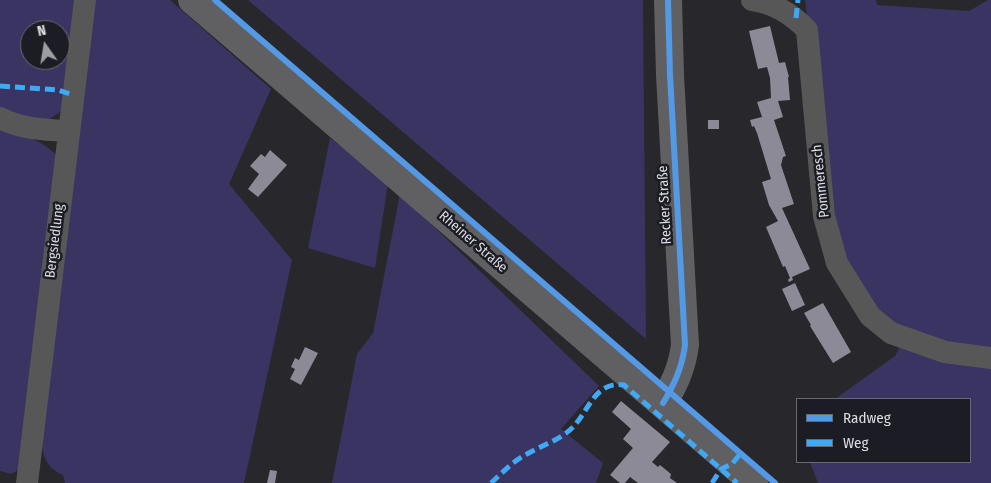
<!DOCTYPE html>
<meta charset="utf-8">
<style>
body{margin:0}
#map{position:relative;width:991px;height:483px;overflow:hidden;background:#27272c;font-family:"Fira Sans Condensed",sans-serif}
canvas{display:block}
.legend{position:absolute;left:796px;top:398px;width:175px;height:65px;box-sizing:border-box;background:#1c1c24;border:1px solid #696970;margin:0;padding:6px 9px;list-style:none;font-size:15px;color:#dddde3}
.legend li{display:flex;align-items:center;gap:10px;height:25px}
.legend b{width:25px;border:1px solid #696970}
.north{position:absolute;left:20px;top:20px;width:50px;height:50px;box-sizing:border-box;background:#1c1c24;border:1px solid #696970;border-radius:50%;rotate:347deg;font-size:14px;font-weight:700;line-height:20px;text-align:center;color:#dddde3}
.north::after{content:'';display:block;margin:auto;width:18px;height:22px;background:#9d9da3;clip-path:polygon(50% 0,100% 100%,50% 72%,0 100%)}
</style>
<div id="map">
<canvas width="991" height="483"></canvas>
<ul class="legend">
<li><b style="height:6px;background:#5399e6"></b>Radweg</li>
<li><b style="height:6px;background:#3fa9f5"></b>Weg</li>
</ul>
<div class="north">N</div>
</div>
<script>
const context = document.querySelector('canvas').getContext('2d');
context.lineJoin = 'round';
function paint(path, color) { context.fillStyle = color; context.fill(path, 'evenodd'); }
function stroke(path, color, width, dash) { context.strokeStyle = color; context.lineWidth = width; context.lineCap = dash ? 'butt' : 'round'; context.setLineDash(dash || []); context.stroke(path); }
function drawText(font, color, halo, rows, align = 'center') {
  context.font = font + ' "Fira Sans Condensed",sans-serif'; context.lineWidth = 5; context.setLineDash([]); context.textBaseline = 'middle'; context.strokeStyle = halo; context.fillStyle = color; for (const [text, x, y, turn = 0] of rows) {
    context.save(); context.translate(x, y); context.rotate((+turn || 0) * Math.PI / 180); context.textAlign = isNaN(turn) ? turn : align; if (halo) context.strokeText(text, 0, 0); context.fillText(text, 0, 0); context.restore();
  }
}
paint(new Path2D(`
 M0,0H78L63,104L60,112L48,120L0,112ZM30,30H60V60H30Z
 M93,0H170L271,89L229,184L292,260L244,483H65L63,475C44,467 42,453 41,434Z
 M248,0H643L646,339Z
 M805,0H876L877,5L969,11L988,0H991V354L906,335L876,310L849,265L834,215Z
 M0,125C18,134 44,140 57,156L20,469L11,474L0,471Z
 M330,138L388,183L375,268L308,248Z
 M400,194L599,386L561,429L603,463L596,483H332L357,354L373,333Z
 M903,341L991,363V483H818L810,462H970V399H835L895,356Z`), '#3a3462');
paint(new Path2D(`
 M770,26L779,63L785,62L789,77H788L790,100L778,101L783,117L774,120L786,156L783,157L781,165L794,204L782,208L810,269L792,277L793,280L789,282L788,280L790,278L785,266L783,267L766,227L778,221L769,205L762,182L771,179L757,133L754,126L752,127L750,120L762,117L757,102L771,98L770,78L767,67L758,69L749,31Z
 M708,120H719V129H708Z
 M270,150L287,165L258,197L248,189L259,174L250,166L261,154L265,157Z
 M795,283L805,305L792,311L782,289Z
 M823,303L851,352L833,363L810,326L811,325L804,313Z
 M305,347L318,353L301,385L290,379L295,369L291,367L295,358L299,360Z
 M621,401L670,442L652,462L658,467L660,465L671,474L670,478L677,483H638L630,477L625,483H620L610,475L633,448L623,439L631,429L612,412Z
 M270,470L277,471L275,483H267Z`), '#8b8a96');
stroke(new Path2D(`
 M752,0C775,3 792,14 807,30L824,216L837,263L870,316L891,333L945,352L991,358
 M0,118C20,129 46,130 68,131
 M27,483L85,0`), '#575758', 22);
stroke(new Path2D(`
 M192,0L754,483
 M663,403C674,385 682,368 685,345L670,75L668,0`), '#606062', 28);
stroke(new Path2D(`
 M796,18L798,0
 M0,86L58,90L73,95
 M491,483C502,473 513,461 527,454C541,446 559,440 571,429C588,414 594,380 624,385L737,483
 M712,483L721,469L732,464L741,453`), '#3fa9f5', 5, [10, 5]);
stroke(new Path2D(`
 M215,0L775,483
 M663,403C674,385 682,368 685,345L670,75L668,0`), '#5399e6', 6);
drawText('14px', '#dddde3', '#1c1c24', [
 ["Pommeresch",821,181,-96],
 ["Recker Straße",665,205,-93],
 ["Bergsiedlung",55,241,-83],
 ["Rheiner Straße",473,242,41]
]);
</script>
